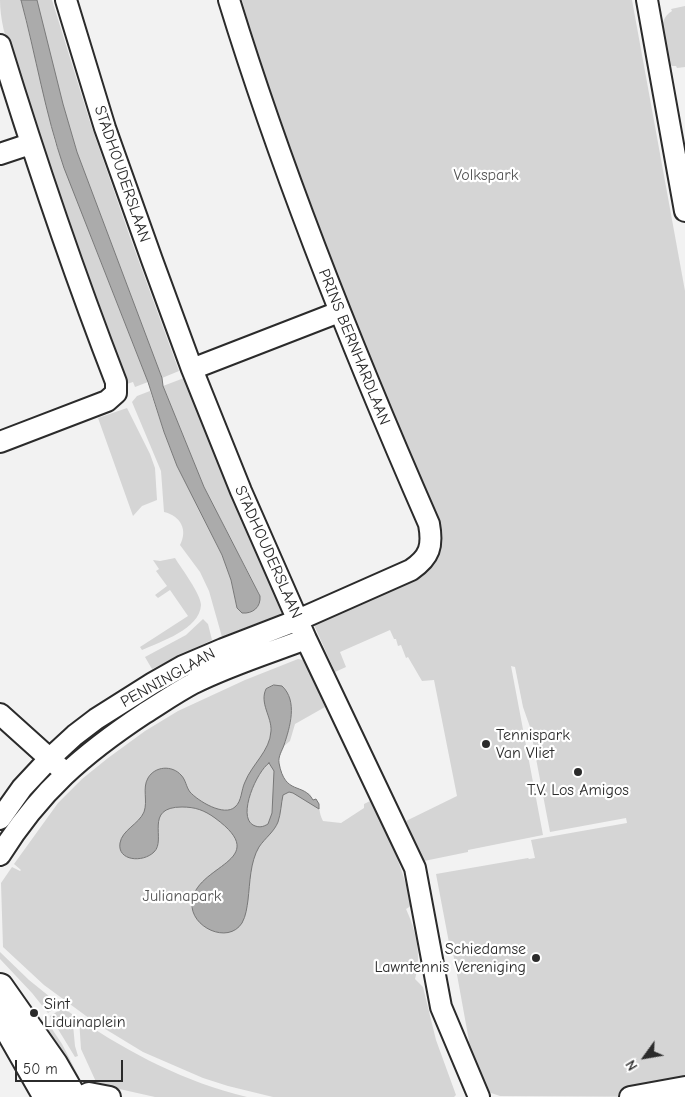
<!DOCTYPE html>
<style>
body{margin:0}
#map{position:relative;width:685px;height:1097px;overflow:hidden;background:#f2f2f2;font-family:"Comic Neue",sans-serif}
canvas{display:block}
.north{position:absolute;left:620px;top:1032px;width:50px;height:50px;-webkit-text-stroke:4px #fff;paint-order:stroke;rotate:238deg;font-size:14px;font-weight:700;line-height:20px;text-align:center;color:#2b2b2b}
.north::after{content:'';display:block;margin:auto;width:18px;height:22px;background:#2b2b2b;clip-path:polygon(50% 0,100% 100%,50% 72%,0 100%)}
.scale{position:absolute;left:15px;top:1060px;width:108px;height:22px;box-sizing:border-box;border:2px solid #2b2b2b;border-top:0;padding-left:6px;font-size:15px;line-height:18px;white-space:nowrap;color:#2b2b2b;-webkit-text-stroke:4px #fff;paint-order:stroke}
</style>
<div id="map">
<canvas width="685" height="1097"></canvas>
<div class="north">N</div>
<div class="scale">50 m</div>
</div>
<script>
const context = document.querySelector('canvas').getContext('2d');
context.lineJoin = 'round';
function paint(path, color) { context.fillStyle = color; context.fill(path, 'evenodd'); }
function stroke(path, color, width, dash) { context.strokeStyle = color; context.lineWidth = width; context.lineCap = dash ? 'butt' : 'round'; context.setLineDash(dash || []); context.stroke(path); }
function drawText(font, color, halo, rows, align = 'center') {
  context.font = font + ' "Comic Neue",sans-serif'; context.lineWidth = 4.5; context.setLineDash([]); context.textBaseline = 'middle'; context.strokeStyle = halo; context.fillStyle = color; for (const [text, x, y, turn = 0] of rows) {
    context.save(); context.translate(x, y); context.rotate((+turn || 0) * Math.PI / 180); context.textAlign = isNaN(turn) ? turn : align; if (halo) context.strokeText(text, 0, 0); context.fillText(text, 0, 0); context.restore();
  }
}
paint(new Path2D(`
 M0,0H21L55,142L94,245L148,382L135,387L133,382L127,384C93,295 62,207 32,117C21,82 0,36 0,0Z
 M37,0H52L90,122L130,237L179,371L162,378L77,152L63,104Z
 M242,0H632L685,291V1097L500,1096L488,1092L465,1043L469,1041L452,947L450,948L436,874L528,858L529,859L535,858L531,840L627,823L626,818L550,832L530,727L523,707L515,667L511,666L543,835L468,850V852L424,861L406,821L457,796L434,680L422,681L408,657L406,658L401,645L398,646L396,639H394L390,630L340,652L346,667L335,672L314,625L390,591L437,555L440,540L325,255L329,253L301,177L297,178L244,19L247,18Z
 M685,6V67L677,68L676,66H672L665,61C664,45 655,21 672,11L671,9Z
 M184,378L282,611L280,614L222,637L209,591L200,572L180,545C188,530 181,516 164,512L161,471L132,402L137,396L150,391L164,432L177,466L222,555L231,580L237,608L260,595L204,487L163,386Z
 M127,408L150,454L155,468L157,500L142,506L133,516L98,418Z
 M175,558C181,568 201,594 201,605C200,629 160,642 142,650L140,647L188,616L170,590L158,598L155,595L167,586L156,571L159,569L153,560L160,561Z
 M203,619L208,624L212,640L152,669L145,657L186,635Z
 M298,659L303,660L305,663L325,707L295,724L290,741L284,746L278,761L284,780L290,785L310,794L313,800L316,799C321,807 318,812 323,821L341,823L364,808V804L370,801C387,835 404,867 411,906L406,909C416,931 422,955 415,979L423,987L436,1040L456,1095L454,1097H273L228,1086L203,1078L143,1052L97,1024L44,985L3,947L1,883L12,867L20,871L21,870L14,864L58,803L82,779L108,758L145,731L178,711L245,680Z
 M0,952L29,980L60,1005L48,1013L32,993L0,959Z
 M63,1008L72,1014L75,1046L78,1056L75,1057L50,1016Z
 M79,1019C131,1054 185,1082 247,1097H155L97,1084L81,1049Z
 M46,1020L62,1044L79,1077L77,1080L67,1059L42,1022Z`), '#d5d5d5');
const water = new Path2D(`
 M21,0H37L63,104L77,152L162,378L163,386L204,487L260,596C261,607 253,614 242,613L237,608L231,580L222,555L177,466L164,432L148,382L64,168C45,113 36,56 21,0Z
 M274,685L282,686C298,701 290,727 284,745C282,751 278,756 279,763C285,796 303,782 313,800L316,799L319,804V809L293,793L289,792L283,795C281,804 281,813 278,822C274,832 265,838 259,847C250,862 250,883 248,900C247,907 246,916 242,923C228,945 190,927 192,903C194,864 275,862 215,818C204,810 195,807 182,807C143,807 167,840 154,852C143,863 117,861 120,843C122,830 139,824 144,812C148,801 142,788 148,778C155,766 172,765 181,775C186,780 186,787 190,792C198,801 224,817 235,807C242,801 241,790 245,782C252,764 270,751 271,731C272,717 259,703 266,689ZM269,763L274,771L272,813L268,824C263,827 259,828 253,825C237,816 257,771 269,763Z`);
paint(water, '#ababab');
stroke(water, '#787878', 1);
const minor = new Path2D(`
 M66,0L105,128L152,260L192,369L241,491L306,639L415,868L441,1007L479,1097
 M647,0L685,211
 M0,45C35,159 73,271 116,382V393L107,401L0,442
 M0,154L30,144
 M192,369L339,312
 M0,714L60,768
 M0,819L22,788L50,758L75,735L96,719L153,683L183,666L223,649L298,620L411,570C430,557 433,546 429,524C354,353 284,179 229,0
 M0,855C40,791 83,754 145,713C161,703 177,692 194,683C230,665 269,653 306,639
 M80,1097L89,1093L110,1097
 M630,1097L685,1087`);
const major = new Path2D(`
 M0,987L54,1064L73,1097
 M0,1018L11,1034L47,1097`);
stroke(minor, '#2b2b2b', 24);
stroke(major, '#2b2b2b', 30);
stroke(minor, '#fff', 20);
stroke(major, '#fff', 26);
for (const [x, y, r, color] of [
 [486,744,5,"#2b2b2b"],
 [578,772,5,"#2b2b2b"],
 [536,958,5,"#2b2b2b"],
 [34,1013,5,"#2b2b2b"]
]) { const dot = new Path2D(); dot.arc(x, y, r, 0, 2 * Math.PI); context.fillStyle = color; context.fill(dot); stroke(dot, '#fff', 2); }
drawText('16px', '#2b2b2b', '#fff', [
 ["STADHOUDERSLAAN",122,174,71],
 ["PRINS BERNHARDLAAN",354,347,68],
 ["STADHOUDERSLAAN",268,552,66],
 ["PENNINGLAAN",168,678,-29]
]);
drawText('16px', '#565656', '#fff', [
 ["Volkspark",486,175],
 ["Julianapark",182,896]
]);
drawText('16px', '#2b2b2b', '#fff', [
 ["Tennispark",496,735],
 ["Van Vliet",496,753],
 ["T.V. Los Amigos",578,790,"center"],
 ["Schiedamse",526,949,"right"],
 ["Lawntennis Vereniging",526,967,"right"],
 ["Sint",44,1004],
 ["Liduinaplein",44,1022]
], 'left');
</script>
